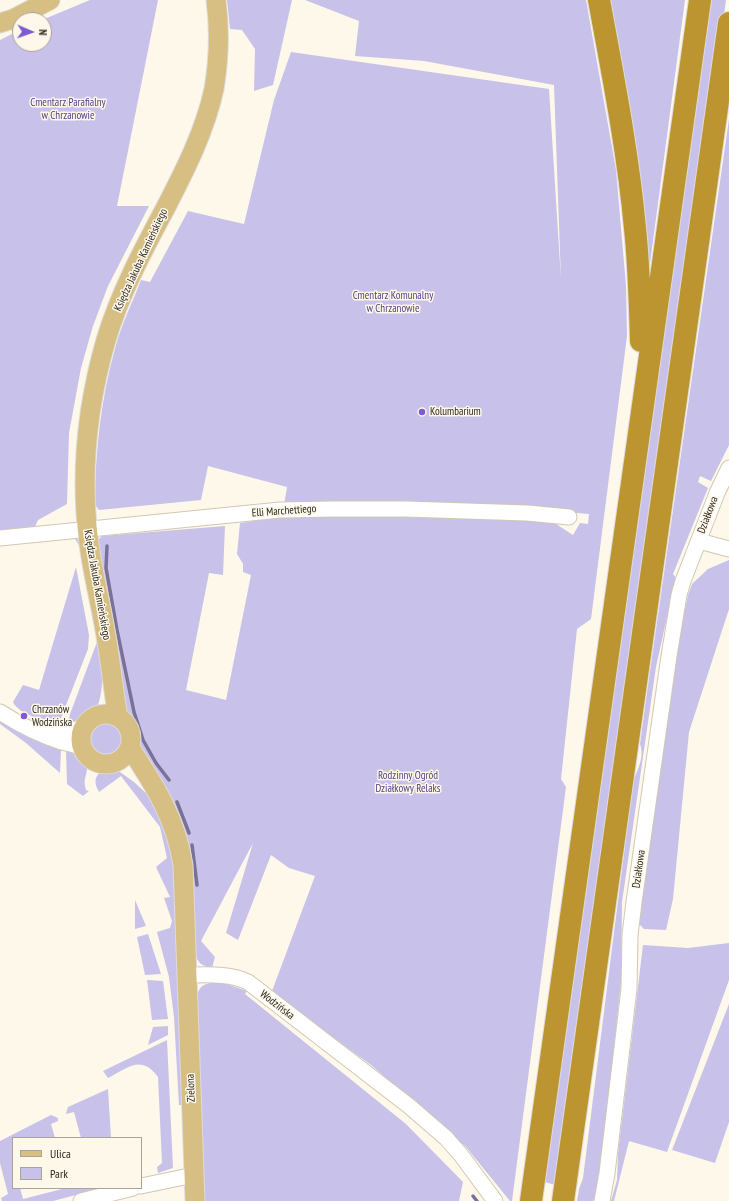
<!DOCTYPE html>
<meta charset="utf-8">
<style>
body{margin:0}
#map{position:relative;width:729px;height:1201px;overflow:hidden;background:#fef8ea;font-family:"PT Sans Narrow",sans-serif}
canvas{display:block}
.legend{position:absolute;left:12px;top:1137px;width:130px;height:52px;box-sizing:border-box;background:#fef8ea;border:1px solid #a9a498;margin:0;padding:5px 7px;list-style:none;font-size:12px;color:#2a261d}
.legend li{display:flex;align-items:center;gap:8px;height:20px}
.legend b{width:20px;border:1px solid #a9a498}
.north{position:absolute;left:12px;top:12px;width:40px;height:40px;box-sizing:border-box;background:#fef8ea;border:1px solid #a9a498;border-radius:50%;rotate:92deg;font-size:11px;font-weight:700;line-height:16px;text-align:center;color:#2a261d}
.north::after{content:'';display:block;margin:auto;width:14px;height:18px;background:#7d5bd5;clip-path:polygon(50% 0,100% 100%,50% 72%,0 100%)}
</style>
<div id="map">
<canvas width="729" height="1201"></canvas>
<ul class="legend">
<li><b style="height:5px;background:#d7bf83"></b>Ulica</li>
<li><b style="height:11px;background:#c8c1e9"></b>Park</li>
</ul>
<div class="north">N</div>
</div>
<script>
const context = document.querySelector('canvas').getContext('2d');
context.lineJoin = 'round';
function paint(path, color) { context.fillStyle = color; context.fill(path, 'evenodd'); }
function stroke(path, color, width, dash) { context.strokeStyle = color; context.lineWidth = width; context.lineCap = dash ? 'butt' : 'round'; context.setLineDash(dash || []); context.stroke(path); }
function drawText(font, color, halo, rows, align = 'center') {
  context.font = font + ' "PT Sans Narrow",sans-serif'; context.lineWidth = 3; context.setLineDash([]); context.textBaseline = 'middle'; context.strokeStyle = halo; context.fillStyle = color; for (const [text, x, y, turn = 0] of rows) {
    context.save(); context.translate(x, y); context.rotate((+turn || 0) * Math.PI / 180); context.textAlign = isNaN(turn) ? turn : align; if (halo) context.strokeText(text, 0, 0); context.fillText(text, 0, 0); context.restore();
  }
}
paint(new Path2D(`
 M90,0H158L117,206H149L108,286L93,326L81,368L69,433L67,504L38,520L35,527L0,531V40L20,30V44H44V20H42Z
 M227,0H292L273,85L254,91L255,49L242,30L230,29Z
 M305,0H586L616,170L626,286L627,336L591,619L577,629L561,779L566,787L512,1201H510L466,1147L371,1065L310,1021L272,991L315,876L289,868L271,855L238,940L226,933L253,843L201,941L215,957L212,968C200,965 198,963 194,951L193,894L137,752C136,734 137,727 124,713L95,547L98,540L102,536L225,526L223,575L209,573L186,690L226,700L251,575L243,572V564L237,554L240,523L275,518L333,516L529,519L553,522L573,535L580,523L588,524L589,514L519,508L284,505L287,487L208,466L201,500L99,510L95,505C95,452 101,397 116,345C122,323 133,301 141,280L150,282L188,211L244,224L274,100L291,52L549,89L561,280L554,85L424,61L355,56L359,21Z
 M604,0H685L647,286Z
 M707,0H726L560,1186L540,1181Z
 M729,119V445L711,481L700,476L698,482L708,488L673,574L677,579L672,594L656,667L622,902L621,982L602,1161L596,1195L593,1201H577L579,1189L583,1178L633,782C637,770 645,758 640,744L648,685Z
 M74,537L81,542L83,546C91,590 104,636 102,680C102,687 101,695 99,702C95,713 80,723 68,725L70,714L97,642L96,631L80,547Z
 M729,560V609L689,732L673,899L666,930L644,929L639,924L641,904L674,661L688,595L692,584L708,569Z
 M76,567L89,635L88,649L61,718C50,723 28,717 19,709C16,707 14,704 13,702L23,685L39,690Z
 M0,720L25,735L61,750L60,773L26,743L0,724Z
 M90 738a17 17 0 1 1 34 0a17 17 0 1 1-34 0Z
 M66,750C81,751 77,760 87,764C88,775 82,779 86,790L89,791L83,796L67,784Z
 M109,770L120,772L134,782L148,795L161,815L176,866L185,1105H179L174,1017L169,977L157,932L170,928L172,921L164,898L170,897L156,867L167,858L160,827L121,776L99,792C94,783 94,778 101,771Z
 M135,900L146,926L135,929Z
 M148,934L161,974L145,975L137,937Z
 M729,943V980L667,1152L629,1141L614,1201H611L617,1180L618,1153L643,945L688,948Z
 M147,980L163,981L168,1019L152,1020Z
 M218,981L247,991L245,994L406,1124L463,1182L459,1201H201L197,997C199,984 206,984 218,981Z
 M729,1004V1122L715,1163L672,1150Z
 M168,1026V1035L148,1045L153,1027Z
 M167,1040L173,1168L158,1173L157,1167L162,1163L158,1077C141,1054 128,1068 108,1078L103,1071Z
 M108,1089L111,1138H81L74,1112L66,1114L68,1107Z
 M51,1115L58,1118V1121L51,1124L55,1138H13V1188H20L23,1199L66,1188H102L53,1201H2L1,1198L8,1194L0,1163V1141Z`), '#c8c1e9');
stroke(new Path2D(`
 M107,546L106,568L117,630L134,712L143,740L156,763L169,780
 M177,802L189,833
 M192,845L197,885
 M473,1196L477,1201`), '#7a7198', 3.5);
const minor = new Path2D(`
 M0,538L280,510L332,509H406L527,513L569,517
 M699,541L729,549
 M0,712C20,725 40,735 62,742C69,744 76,745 83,748
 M45,732H64L85,727
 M187,975C207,975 229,973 248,982C252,985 257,989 261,992L409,1106L446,1138L461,1155L495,1201
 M141,1186L194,1175
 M81,1201L133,1188
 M602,1201L607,1173L629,989L630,935L634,902L669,656L679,595L683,581L717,493L729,468`);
const major = new Path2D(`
 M0,23L13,19L50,0
 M81 739a25 25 0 1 1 50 0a25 25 0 1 1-50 0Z
 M118,717C113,690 111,663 106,636C101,605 93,575 89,544C80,476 87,406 106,340C120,293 143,250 166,207C185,170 205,131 214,89C219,59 220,30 216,0
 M130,748C155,786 176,819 183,865L195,1201`);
const highway = new Path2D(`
 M599,0C613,76 628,152 635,228C639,266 640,303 641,341
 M531,1201L700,0
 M563,1201L729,23`);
stroke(minor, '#d2c8b1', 17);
stroke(major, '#dddcdb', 21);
stroke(highway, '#dddcdb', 24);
stroke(minor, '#fff', 15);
stroke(major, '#d7bf83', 19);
stroke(highway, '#bc9530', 22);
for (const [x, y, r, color] of [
 [422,412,4,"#7d5bd5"],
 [24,716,4,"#7d5bd5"]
]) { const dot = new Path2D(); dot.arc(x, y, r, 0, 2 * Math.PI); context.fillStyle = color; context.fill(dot); stroke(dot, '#fef8ea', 1.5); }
drawText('11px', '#534088', '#fef8ea', [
 ["Cmentarz Parafialny",68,103],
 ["w Chrzanowie",68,116],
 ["Cmentarz Komunalny",393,296],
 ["w Chrzanowie",393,309],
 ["Rodzinny Ogród",408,776],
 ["Działkowy Relaks",408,789]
]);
drawText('11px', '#2a261d', '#fef8ea', [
 ["Księdza Jakuba Kamieńskiego",141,260,-65],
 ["Elli Marchettiego",284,511,-4],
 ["Działkowa",708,515,-69],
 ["Księdza Jakuba Kamieńskiego",97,585,80],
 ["Działkowa",639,869,-82],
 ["Wodzińska",277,1005,38],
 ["Zielona",191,1088,-92]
]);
drawText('11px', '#2a261d', '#fef8ea', [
 ["Kolumbarium",430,412],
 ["Chrzanów",32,710],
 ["Wodzińska",32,723]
], 'left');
</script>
